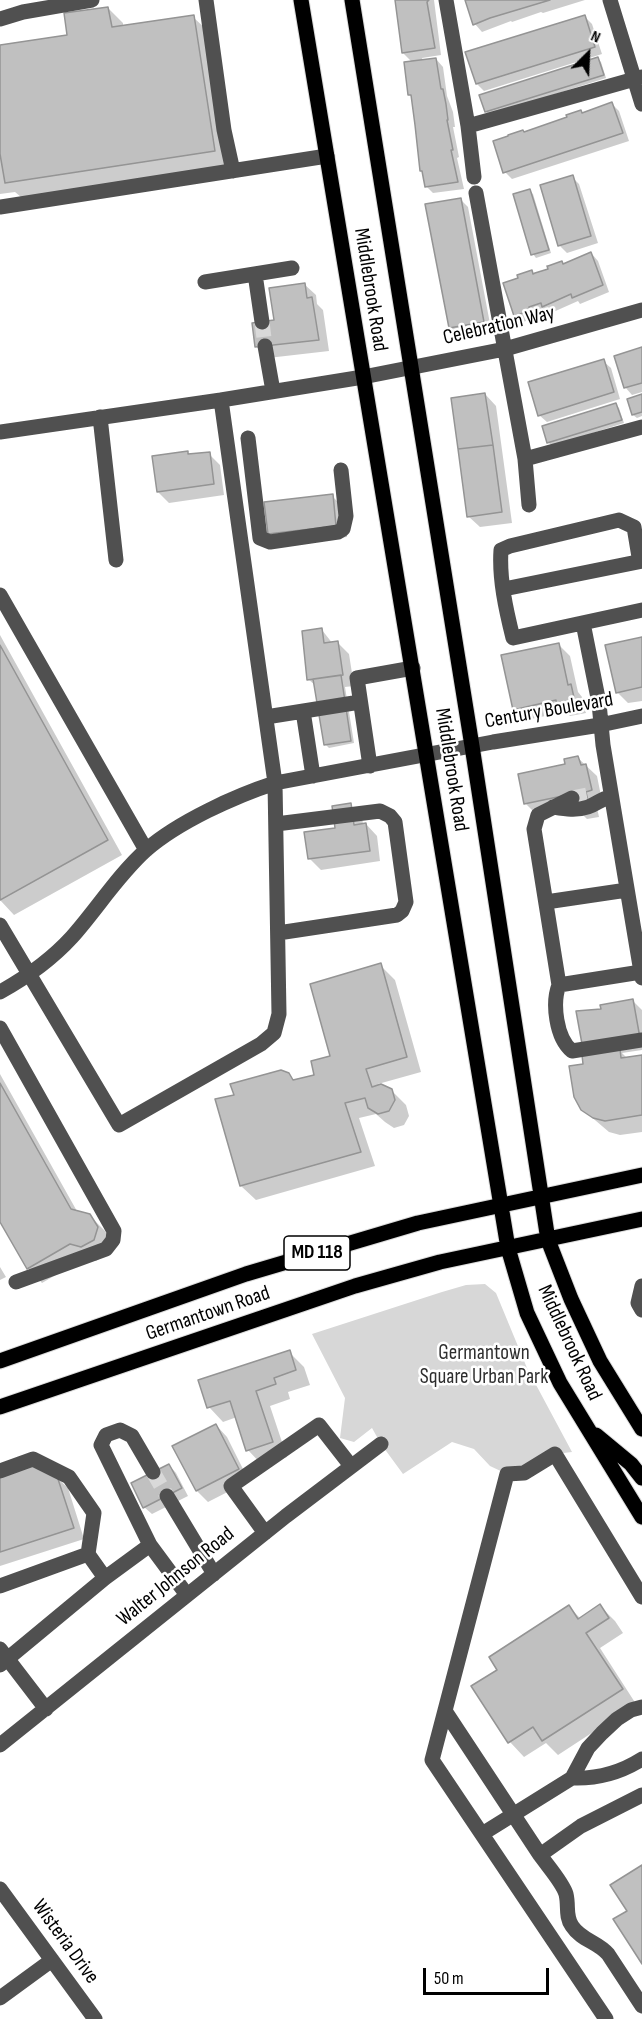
<!DOCTYPE html>
<style>
body{margin:0}
#map{position:relative;width:642px;height:2019px;overflow:hidden;background:#fff;font-family:"Sofia Sans Condensed",sans-serif}
canvas{display:block}
.north{position:absolute;left:558px;top:24px;width:60px;height:60px;-webkit-text-stroke:4px #fff;paint-order:stroke;rotate:24deg;font-size:16px;font-weight:700;line-height:24px;text-align:center;color:#000}
.north::after{content:'';display:block;margin:auto;width:21px;height:27px;background:#000;clip-path:polygon(50% 0,100% 100%,50% 72%,0 100%)}
.scale{position:absolute;left:423px;top:1968px;width:126px;height:27px;box-sizing:border-box;border:3px solid #000;border-top:0;padding-left:8px;font-size:18px;line-height:21px;white-space:nowrap;color:#000;-webkit-text-stroke:4px #fff;paint-order:stroke}
</style>
<div id="map">
<canvas width="642" height="2019"></canvas>
<div class="north">N</div>
<div class="scale">50 m</div>
</div>
<script>
const context = document.querySelector('canvas').getContext('2d');
context.lineJoin = 'round';
function paint(path, color) { context.fillStyle = color; context.fill(path, 'evenodd'); }
function stroke(path, color, width, dash) { context.strokeStyle = color; context.lineWidth = width; context.lineCap = dash ? 'butt' : 'round'; context.setLineDash(dash || []); context.stroke(path); }
function drawText(font, color, halo, rows, align = 'center') {
  context.font = font + ' "Sofia Sans Condensed",sans-serif'; context.lineWidth = 5; context.setLineDash([]); context.textBaseline = 'middle'; context.strokeStyle = halo; context.fillStyle = color; for (const [text, x, y, turn = 0] of rows) {
    context.save(); context.translate(x, y); context.rotate((+turn || 0) * Math.PI / 180); context.textAlign = isNaN(turn) ? turn : align; if (halo) context.strokeText(text, 0, 0); context.fillText(text, 0, 0); context.restore();
  }
}
paint(new Path2D(`
 M485,1284L496,1293L527,1368L572,1452L555,1454L507,1474L490,1466L474,1449L452,1442L403,1474L381,1444L372,1428L354,1442L340,1438L345,1398L312,1334L442,1292L466,1285Z`), '#d7d7d7');
paint(new Path2D(`
 M395,0H434L441,55L422,58L423,61L436,59L443,67L447,96L453,112L455,127H453L459,157L457,158L464,189L433,193L426,186L413,97L410,95L413,63L403,53Z
 M467,0H585L543,13L541,12L512,22L511,21L482,32L475,24Z
 M108,8L123,23V27L193,17L208,31L229,165L21,197L15,192L0,194V47L69,36Z
 M584,16L592,24L602,54L484,91L477,84Z
 M598,59L601,62L606,78L489,115L486,112Z
 M612,104L619,111L629,141L512,179L505,172L524,133L569,118L581,111L584,114Z
 M572,177L579,184L598,243L567,253L560,246Z
 M530,191L533,194L551,253L536,258L533,254Z
 M460,199L468,207L491,329L458,335L450,327Z
 M591,253L598,261L609,292L580,304L578,301L551,313L548,310L536,315L535,318L523,322L515,315L520,279L531,272L534,275Z
 M304,284L316,295L317,304L323,310L329,351L268,358L257,347Z
 M642,349V392L632,395L625,387Z
 M603,361L611,368L620,399L547,422L539,415Z
 M485,394L496,406L512,523L480,527L468,516Z
 M642,396V416L637,418L633,415Z
 M616,405L619,408L624,423L552,446L548,442Z
 M187,453L190,456L209,454L220,465L224,495L169,503L158,492Z
 M332,496L343,507L347,537L280,545L269,534Z
 M322,630L333,644L338,643L349,654L354,686L345,687L354,743L329,748L325,744L316,686L308,679Z
 M0,635L122,855L14,915L0,900Z
 M642,638V701L628,703L617,692Z
 M558,644L570,656L578,692L582,697L586,713L570,716L565,712L526,720L515,709Z
 M578,758L597,776L602,801L596,803L599,817L587,819L576,808L537,815L526,804Z
 M350,805L362,816L363,825L366,824L377,836L380,861L321,870L309,858L337,829Z
 M380,965L395,980L421,1072L378,1084L391,1090L406,1105L409,1116L404,1125L394,1128L385,1122L376,1114L359,1118L375,1166L256,1200L241,1186L217,1100L236,1096L288,1074L294,1081L316,1076L332,1058Z
 M633,1001L642,1010V1050L622,1053L628,1059L642,1056V1132L620,1135L609,1132L582,1109L585,1065Z
 M0,1074L78,1213L90,1216L105,1231L112,1243L108,1254L96,1261L85,1258L42,1283L28,1268L0,1219Z
 M0,1267L6,1277L0,1280Z
 M289,1352L304,1367L310,1385L288,1392L290,1399L270,1406L287,1457L262,1465L248,1450L237,1417L223,1422L209,1407Z
 M216,1425L227,1437L249,1481L208,1502L197,1491Z
 M169,1465L176,1473L188,1496L152,1514L144,1507Z
 M0,1476L56,1477L68,1488L84,1539L0,1566Z
 M600,1606L615,1621L623,1633L600,1648L636,1704L558,1755L546,1743L524,1757L510,1742L473,1687L499,1670L569,1607L581,1619Z`), '#0003');
const building = new Path2D(`
 M395,0H429L427,2L435,48L402,53Z
 M465,0H550L490,18L473,25Z
 M108,7L112,27L194,15L215,151L5,183L0,154V45L67,35L64,13Z
 M585,15L595,47L476,84L465,52Z
 M598,57L604,75L485,112L479,95Z
 M436,58L441,89H443L446,104L448,120H447L453,150H451L458,182L425,187L422,171H420L415,125L411,95H408L404,62Z
 M612,102L623,133L503,173L493,141L508,136V135L523,130L524,132L567,117L566,115L581,110L582,113Z
 M573,175L591,236L558,246L540,185Z
 M530,189L549,250L531,255L513,194Z
 M461,198L484,322L449,328L425,204Z
 M591,252L603,285L572,298L571,294L542,307L541,303L529,307V311L514,316L503,283L518,278L517,275L532,270L533,274L535,273L548,269L547,266H548L562,261L563,264Z
 M305,283L307,298L312,297L319,340L255,347L252,323L274,320L269,288Z
 M642,347V383L624,388L614,356Z
 M604,359L614,392L538,416L528,382Z
 M485,393L493,445L458,449L451,398Z
 M642,394V412L632,415L627,399Z
 M616,403L622,420L547,443L542,426Z
 M493,445L502,512L467,517L458,449Z
 M188,451V454L210,452L214,484L157,492L152,456Z
 M333,494L336,526L268,534L264,502Z
 M322,628L324,643L338,641L343,675L307,680L302,631Z
 M642,637V687L616,693L605,645Z
 M559,643L568,685L571,684L575,702L557,706L556,700L513,710L501,655Z
 M0,645L108,840L0,900Z
 M341,675L351,741L324,745L313,679Z
 M578,756L581,765L586,764L592,790L586,792L589,806L575,809L572,794L524,804L518,774L565,764L564,759Z
 M351,803L354,825L366,823L370,851L308,859L304,832L335,828L332,806Z
 M381,963L407,1057L366,1069L372,1087L381,1084L392,1089L395,1100L389,1111L378,1114L368,1108L365,1098L345,1103L361,1152L240,1186L215,1099L234,1095L230,1084L281,1070L289,1073L293,1080L314,1075L311,1061L330,1056L310,984Z
 M633,999L640,1038L582,1044L576,1011L601,1009L600,1005Z
 M620,1049L621,1058L642,1055V1115L605,1121L593,1118L581,1110L574,1097L569,1066L583,1064L582,1055Z
 M0,1083L71,1209L90,1214L98,1227L94,1240L81,1247L70,1244L27,1269L0,1222Z
 M290,1350L296,1370L274,1378L276,1384L256,1391L273,1442L246,1451L230,1401L207,1408L198,1380Z
 M216,1424L239,1469L196,1491L172,1446Z
 M30,1464L57,1476L74,1528L0,1552V1474Z
 M169,1464L182,1488L143,1508L131,1483Z
 M600,1604L609,1618L586,1633L623,1689L542,1741L533,1727L508,1743L471,1686L497,1670L489,1657L569,1605L578,1619Z
 M642,1865V1964L613,1919L627,1911L610,1885Z`);
paint(building, '#c0c0c0');
stroke(building, '#949494', 1.5);
stroke(new Path2D(`
 M262,322L265,346
 M572,798L587,795
 M153,1472L167,1496`), '#d9d9d9', 15, [15, 8]);
const major = new Path2D(`
 M301,0L508,1248L527,1313L560,1383L642,1517
 M352,0L472,746L548,1240L571,1299L600,1361L642,1429
 M0,1361L246,1274L418,1223L642,1175
 M0,1407L355,1286L440,1262L642,1219
 M596,1435L631,1464L642,1478`);
stroke(major, '#dbdbdb', 17);
stroke(new Path2D(`
 M206,0L224,130L233,171
 M446,0L468,126L474,177
 M610,0L642,104
 M0,19L23,12L92,0
 M468,126L642,77
 M476,193L525,459L529,505
 M0,207L327,156
 M255,274L262,322
 M205,282L292,268
 M265,346L273,391
 M100,417L116,560
 M0,432L221,400
 M248,438L260,538L270,542L338,532L343,529L346,516L341,470
 M525,459L642,427
 M642,559L639,557L634,527L619,520L510,546L501,550C499,579 506,610 513,638L642,610
 M504,589L642,561
 M0,595L146,850
 M583,623L599,703L603,745L642,978
 M303,711L313,776
 M266,717L360,702
 M370,766L357,678L413,668
 M572,798L538,815L534,829L559,985L641,972
 M553,807C565,809 576,811 588,807C597,804 600,799 611,797
 M276,824L380,811L390,816L395,822L406,902L402,911L397,915L278,933
 M546,902L627,890
 M0,925L119,1125L261,1044L274,1033L279,1014L275,783L221,400L363,377L505,349L642,310
 M559,985C552,1003 556,1038 572,1051L642,1040
 M0,992C27,977 51,960 72,937C97,909 118,875 146,850C178,822 235,796 275,783L493,742L600,725L642,716
 M0,1028L114,1231L113,1240L106,1249L16,1282
 M642,1286L638,1303L642,1310
 M0,1471L33,1459L69,1477L94,1513L88,1554L105,1578L0,1665
 M167,1496L214,1574
 M265,1533L231,1486L319,1425L351,1466
 M150,1545L101,1445L106,1435L120,1430L132,1436L153,1472
 M105,1578L150,1545L187,1595
 M0,1586L88,1554
 M0,1649L46,1709
 M445,1711L540,1855L581,1826L642,1795
 M0,1745L286,1516L381,1444
 M572,1778C597,1779 620,1773 642,1759
 M482,1834L572,1778L588,1748L602,1733L617,1719L631,1710L642,1707
 M540,1855C547,1865 563,1883 566,1894C569,1906 565,1916 572,1926C581,1940 598,1942 608,1954L642,2006
 M0,1889L95,2019
 M0,1998L52,1960
 M606,2019L432,1760L507,1474L524,1473L555,1454L642,1597`), '#505050', 15);
stroke(major, '#000', 15);
for (const [x, y, w] of [
 [317,1253,66]
]) { const box = new Path2D(); box.roundRect(x - w / 2, y - 17, w, 34, 4.5); context.fillStyle = '#fff'; context.fill(box); stroke(box, '#000', 1.5); }
drawText('bold 20px', '#000', null, [
 ["MD 118",317,1253]
]);
drawText('21px', '#000', '#fff', [
 ["Middlebrook Road",370,290,81],
 ["Celebration Way",499,326,-13],
 ["Century Boulevard",549,711,-10],
 ["Middlebrook Road",451,770,81],
 ["Germantown Road",208,1314,-19],
 ["Middlebrook Road",569,1343,65],
 ["Walter Johnson Road",176,1577,-39],
 ["Wisteria Drive",65,1942,54]
]);
drawText('21px', '#2e2e2e', '#fff', [
 ["Germantown",484,1354],
 ["Square Urban Park",484,1378]
]);
</script>
